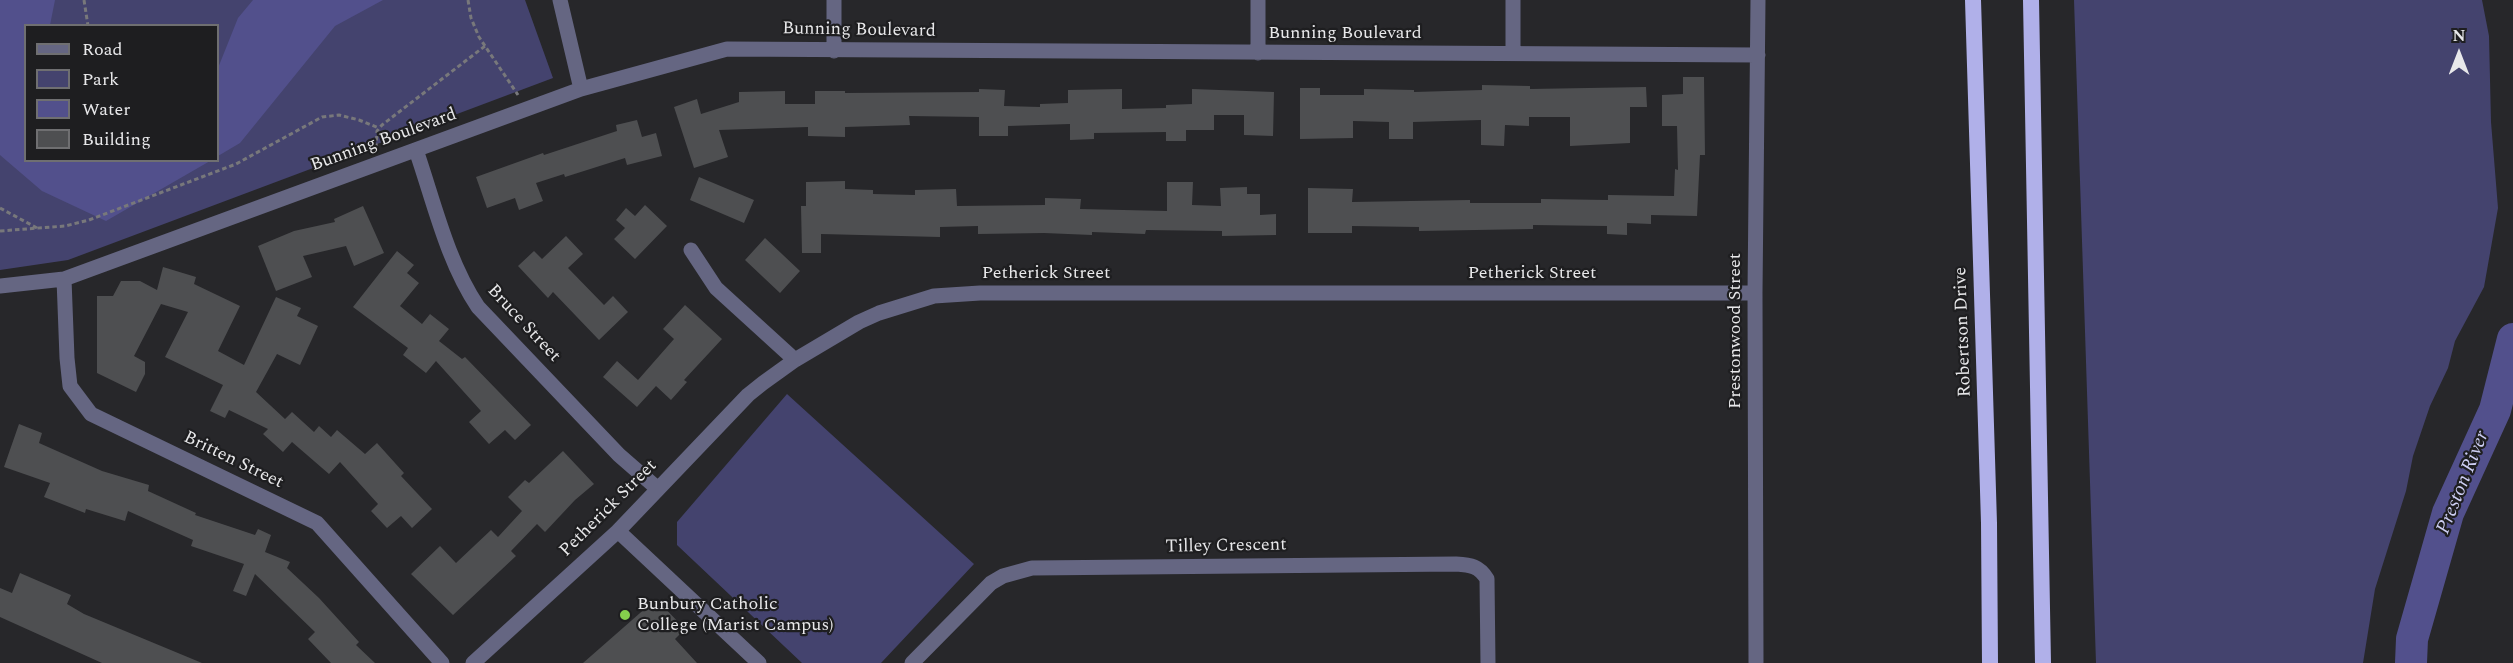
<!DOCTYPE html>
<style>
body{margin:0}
#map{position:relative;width:2513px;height:663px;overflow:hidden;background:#27272a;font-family:Spectral,serif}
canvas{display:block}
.legend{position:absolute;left:24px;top:24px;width:195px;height:138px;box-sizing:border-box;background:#1e1e20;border:2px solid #6f6f71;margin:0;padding:8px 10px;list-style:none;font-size:18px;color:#e8e8ea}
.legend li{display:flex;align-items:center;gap:12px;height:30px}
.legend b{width:30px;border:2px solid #6f6f71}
.north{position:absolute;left:2429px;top:24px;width:60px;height:60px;-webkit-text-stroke:4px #1e1e20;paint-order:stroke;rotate:0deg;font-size:16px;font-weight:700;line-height:24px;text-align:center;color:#e8e8ea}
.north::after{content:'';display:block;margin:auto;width:21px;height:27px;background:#e8e8ea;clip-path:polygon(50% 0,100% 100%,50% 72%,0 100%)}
</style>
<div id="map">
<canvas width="2513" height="663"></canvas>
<ul class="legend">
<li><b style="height:8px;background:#656682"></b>Road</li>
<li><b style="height:16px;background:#44436e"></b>Park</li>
<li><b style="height:16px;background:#52508c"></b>Water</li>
<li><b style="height:16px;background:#4e4f51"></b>Building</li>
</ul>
<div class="north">N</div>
</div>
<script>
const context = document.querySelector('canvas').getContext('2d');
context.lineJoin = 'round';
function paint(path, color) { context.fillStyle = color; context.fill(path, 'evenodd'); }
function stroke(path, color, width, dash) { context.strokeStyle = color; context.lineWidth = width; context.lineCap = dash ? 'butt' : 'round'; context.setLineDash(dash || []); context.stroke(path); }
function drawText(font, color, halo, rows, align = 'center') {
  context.font = font + ' Spectral,serif'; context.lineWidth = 4.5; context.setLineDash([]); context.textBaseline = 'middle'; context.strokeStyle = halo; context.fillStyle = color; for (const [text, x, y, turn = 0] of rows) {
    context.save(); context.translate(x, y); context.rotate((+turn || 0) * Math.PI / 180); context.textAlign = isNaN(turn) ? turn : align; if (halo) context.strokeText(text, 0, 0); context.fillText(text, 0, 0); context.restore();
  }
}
paint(new Path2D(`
 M0,0H525L553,78L68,260L0,270ZM26,26H218V160H26Z
 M2074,0H2482L2489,36L2491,122L2498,208L2484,287L2455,341L2448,368L2430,406L2413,456L2406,491L2375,589L2363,663H2096Z
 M787,394L974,564L881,663H802L677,545V522Z`), '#44436e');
paint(new Path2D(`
 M0,0H55L50,25L26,26V160L210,161L106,221L42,191L0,155Z
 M253,0H383L335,26L240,143L218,156V68L238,18Z`), '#52508c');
stroke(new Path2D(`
 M2411,663L2412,639L2448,513L2495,410L2513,339`), '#52508c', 32);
paint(new Path2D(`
 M1683,77H1704L1705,155H1700L1697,216L1651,215V224L1627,223V235L1607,234V226L1533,225V229L1419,231V227L1352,226V233H1308V188L1353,189L1352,202L1470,200V203H1541V199L1608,200V195L1674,196L1675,169L1678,170L1677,126H1662V95L1683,94Z
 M1482,85L1530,86V89L1646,87L1647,107H1630V143L1570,146V117H1529V126L1505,125L1504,146L1481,145V120L1413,122V139H1389V122L1353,121V138L1300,139V88H1320V95H1364V89L1414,90V92L1482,90Z
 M979,89L1005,90L1004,106L1040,107V104L1068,103V90L1122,89V109L1166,108V105L1192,104V89L1274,92L1273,136L1244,135V115H1214V130H1186V141H1166V132L1094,133V139L1070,140V124L1008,126V136H979V117L909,116L910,125L845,127V137L808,136V127L719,130L728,157L694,168L674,107L697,99L701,114L739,102V92L785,91V104H815V91H845V93L979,92Z
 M637,120L642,137L656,133L662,156L627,165L625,158L565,177L564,174L536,183L543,201L519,210L515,198L487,208L476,177L543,153L544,155L617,131L616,125Z
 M699,177L754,200L744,223L690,200Z
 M845,181V189L873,190V194L915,195V190L956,189L957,206L1045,205V198L1081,199L1080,209L1167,211V182H1193L1192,205L1221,206L1220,188L1247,187V194H1260V215L1276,214V235L1222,236V231L1146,230L1145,234L1092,232V235L1044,233L978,234V226L940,227V237L821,234V253H802L801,206H806V182Z
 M645,205L667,226L635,259L614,239L625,228L616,220L626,208L635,216Z
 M363,206L384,253L354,266L346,246L303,256L312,277L276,291L258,246L294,231L335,222L334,219Z
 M566,236L583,254L568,268L604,305L613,296L628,312L599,340L553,292L548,298L518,266L534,251L542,259Z
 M765,238L800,271L780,293L745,260Z
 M397,251L414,265L407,273L419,283L400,306L422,324L430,314L449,329L439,341L462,359L465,357L531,425L515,440L505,430L489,444L469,422L481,411L436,361L426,373L403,355L408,348L353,307Z
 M163,267L196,277L194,284L240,306L218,351L244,365L276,297L301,308L297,316L318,326L300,365L277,354L256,392L285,419L292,412L314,432L319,426L331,437L337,430L365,454L377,443L404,473L401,476L432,509L412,528L401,516L387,528L371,511L378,504L340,462L329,474L292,442L283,452L263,434L268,429L229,410L225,418L210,411L223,385L165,357L188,312L161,304L134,356L145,362V374L136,392L97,373V296H113L121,281H140L157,290Z
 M685,305L722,339L684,380L687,382L671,400L656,386L637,407L603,377L617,361L638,380L674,339L663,329Z
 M19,424L42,433L39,443L102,471L149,485L148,491L196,513L195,515L255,535L258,529L271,535L265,552L290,562L287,568L319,598L359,642L356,645L375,663H331L308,639L315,632L255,574L246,596L233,591L244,564L191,546L193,540L128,511L125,521L86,509L85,513L44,497L50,483L4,467Z
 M563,451L594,484L575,500L545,532L537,524L511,551L516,556L453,615L411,574L440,546L456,563L491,530L498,537L522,511L508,497L525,480L529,483Z
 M20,573L71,595L67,604L84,614L202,663H102L0,617V588L12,593Z
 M656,599L685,629L675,639L697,663H583Z`), '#4e4f51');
stroke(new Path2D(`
 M84,0L88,26
 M468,0L471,18L479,37L518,95
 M376,148L377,131L382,125L485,46
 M0,208L37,228
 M0,231L65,226L89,220L236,164L322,117L339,115L359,120L379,128`), '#78787b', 3, [4.5, 3]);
stroke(new Path2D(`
 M560,0L581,89
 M1258,0V53
 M834,51V0
 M1513,53V0
 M416,150C434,202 447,261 478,307L619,455L658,489
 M691,250L716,288L795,360
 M64,279L67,358L70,386L91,414L317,523L442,663
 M0,286L64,279L581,89L727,49L1758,55
 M618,531L759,663
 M473,663L618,531L748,395L763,383L795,360L859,322L879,313L934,296L980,293H1755
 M912,663L991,583L1003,576L1032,568L1456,564C1471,565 1479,566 1487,579L1488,663
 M1756,663L1755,293L1758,0`), '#656682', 15);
stroke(new Path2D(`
 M1973,0L1989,523L1990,663
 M2031,0L2043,663`), '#b0b0e9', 16);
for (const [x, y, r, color] of [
 [625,615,6,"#85cf4c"]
]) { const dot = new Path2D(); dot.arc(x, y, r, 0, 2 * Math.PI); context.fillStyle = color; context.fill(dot); stroke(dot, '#1e1e20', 2); }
drawText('18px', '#e8e8ea', '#1e1e20', [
 ["Bunning Boulevard",859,31,1],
 ["Bunning Boulevard",1345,34],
 ["Bunning Boulevard",384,141,-20],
 ["Petherick Street",1046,274],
 ["Petherick Street",1532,274],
 ["Bruce Street",523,324,47],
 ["Prestonwood Street",1736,331,-90],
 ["Robertson Drive",1964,332,-92],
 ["Britten Street",233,461,26],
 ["Petherick Street",609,509,-45],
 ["Tilley Crescent",1226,547,-1]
]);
drawText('18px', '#e8e8ea', '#1e1e20', [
 ["Bunbury Catholic",637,605],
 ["College (Marist Campus)",637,626]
], 'left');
drawText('italic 20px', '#cdcef3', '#1e1e20', [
 ["Preston River",2464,483,-68]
]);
</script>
